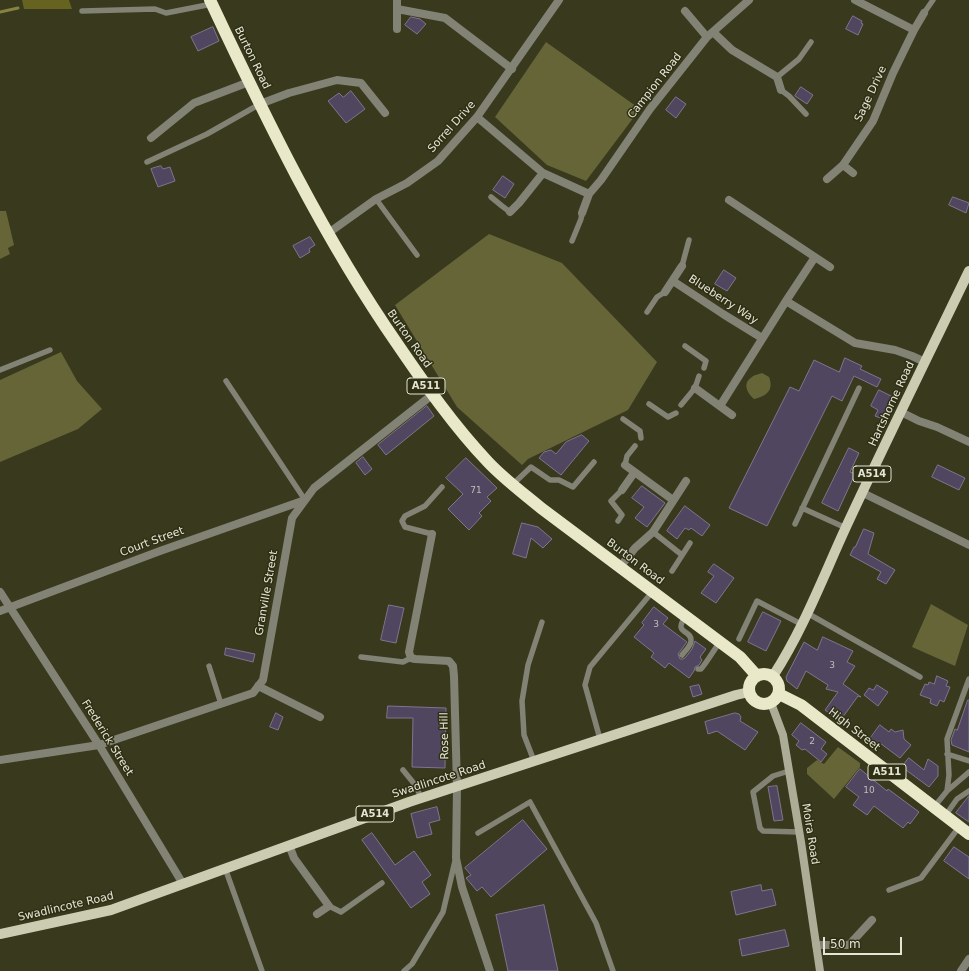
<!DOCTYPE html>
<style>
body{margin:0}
#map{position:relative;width:969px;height:971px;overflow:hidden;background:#39391e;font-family:"DejaVu Sans",sans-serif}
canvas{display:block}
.scale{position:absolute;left:823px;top:937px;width:79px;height:18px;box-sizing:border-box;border:2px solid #e4e5d5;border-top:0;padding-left:5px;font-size:12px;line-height:14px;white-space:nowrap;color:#e4e5d5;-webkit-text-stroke:3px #2f2f14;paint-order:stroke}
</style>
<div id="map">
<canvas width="969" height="971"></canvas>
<div class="scale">50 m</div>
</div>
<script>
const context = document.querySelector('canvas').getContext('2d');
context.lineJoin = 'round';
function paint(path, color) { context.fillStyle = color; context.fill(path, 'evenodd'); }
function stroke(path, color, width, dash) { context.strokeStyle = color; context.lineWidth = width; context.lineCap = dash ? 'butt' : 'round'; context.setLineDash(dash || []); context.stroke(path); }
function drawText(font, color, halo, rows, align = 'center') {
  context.font = font + ' "DejaVu Sans",sans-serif'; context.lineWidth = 3; context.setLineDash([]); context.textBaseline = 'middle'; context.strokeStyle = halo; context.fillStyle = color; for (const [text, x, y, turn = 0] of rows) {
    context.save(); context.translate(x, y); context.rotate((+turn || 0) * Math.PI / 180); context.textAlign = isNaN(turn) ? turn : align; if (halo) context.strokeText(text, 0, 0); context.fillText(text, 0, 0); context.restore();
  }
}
paint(new Path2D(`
 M546,42L640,109L586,181L547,165L495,117Z
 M0,211H6L14,245L8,248L10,254L0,259Z
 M489,234L562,263L657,362L628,410L528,459L522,465L457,407L395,305Z
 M61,352L77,381L102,409L78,429L0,462V380Z
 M762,373L769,377C774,390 767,396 754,399C747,393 742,383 752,377C754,375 759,374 762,373Z
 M931,604L968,625L955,666L912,647Z
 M838,747L860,763V767L834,799L807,774V768L817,760L824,764Z`), '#656537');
paint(new Path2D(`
 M22,0H69L72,9H24Z`), '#65631f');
stroke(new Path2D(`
 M0,12L18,8`), '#848340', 3);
const building = new Path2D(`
 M853,16L862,21L861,23L863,24L858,35L846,29Z
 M411,17L420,19L426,24L417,34L405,25Z
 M213,27L219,41L198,51L191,37Z
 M801,87L813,95L807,104L795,96Z
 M351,91L365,109L346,123L328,101L339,93L343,97Z
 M676,97L686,104L676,118L666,110Z
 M161,166L163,169L170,167L175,181L158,187L151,169Z
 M503,176L514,184L505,198L493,190Z
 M953,197L969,203L966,213L949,205Z
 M310,237L315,245L309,249L310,252L300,258L293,246Z
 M724,270L736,278L727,291L715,284Z
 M845,358L862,366L860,369L881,379L877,387L854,376L842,401L832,396L767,526L729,508L790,387L799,391L814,360L839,372Z
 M879,390L893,397L883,419L875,416L878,410L871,406Z
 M427,406L434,416L386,455L378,445Z
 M582,435L589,441L561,475L539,458L544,452L551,450L556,454L566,442Z
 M849,448L859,453L850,472L855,474L838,511L822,503Z
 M363,457L372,469L365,475L356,463Z
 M466,458L497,488L487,497L491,501L479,513L482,516L469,530L448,509L463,494L446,478Z
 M938,465L965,478L959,490L932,477Z
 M642,486L665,503L647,527L635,518L644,507L632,498Z
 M685,506L710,525L702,536L691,528L689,530L685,528L677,539L667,531Z
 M522,523L538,527L552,539L543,548L531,538L526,558L513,554Z
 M864,529L874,533L868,554L895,570L886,584L877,579L881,572L850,555L854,547H855Z
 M714,564L734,578L716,603L701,593L714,576L708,572Z
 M389,605L404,608L396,643L381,640Z
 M654,607L668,618L663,624L687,642L678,654L680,659H683L685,658L692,649L695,641L706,649L700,657L702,660L699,665L695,667L694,671L689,678L669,663L665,668L651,657L654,653L634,637L644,625L642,623Z
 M763,612L781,621L766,651L748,642Z
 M823,637L853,651L847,662L855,666L843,684L861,697L858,696L840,721L825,710L838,692L826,689L828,685L806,671L797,689L787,681L786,677L804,642L817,650Z
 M226,648L255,654L253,662L225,655Z
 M937,676L948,681L946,686L950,687L944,702L940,700L937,706L930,703L931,699L920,695L925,684L928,685L929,682L934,684Z
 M699,685L702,694L693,697L690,687Z
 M877,685L888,692L878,706L864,695L869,688L873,690Z
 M968,700H969V752L952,745L951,740L955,729L957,730Z
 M388,706L446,708L445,768L412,767L413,718H387Z
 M276,713L283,717L278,730L270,727Z
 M735,713L739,714L741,717L740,721L758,732L745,750L717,731L708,734L705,722Z
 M801,723L826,742L821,749L827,754L821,762L805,749L802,750L796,745L799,741L792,735Z
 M880,725L889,732L891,729L895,732L903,730L904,739L911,745L900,758L880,743L875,749L867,743Z
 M909,758L924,770L928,759L938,766V776L929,787L902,767Z
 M860,769L887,791L888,789L919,812L910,824L908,822L903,828L874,806L867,815L853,805L859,797L846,787Z
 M777,786L783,820L774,821L768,787Z
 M969,796V822L956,813Z
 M437,807L440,820L429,823L432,834L417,838L411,814Z
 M523,820L547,849L491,897L482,887L477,891L466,878L471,875L465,868Z
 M372,833L395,865L414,851L431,875L422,882L430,894L411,908L362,840Z
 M954,847L969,857V879L944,861Z
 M761,885L762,891L772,889L776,905L736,915L731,892Z
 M544,905L558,971H508L496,915Z
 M785,930L789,946L742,956L739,940Z`);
paint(building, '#51465f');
stroke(building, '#80748f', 1);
stroke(new Path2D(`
 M82,11L155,9L166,13L212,4
 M924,13L933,0
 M777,77L799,59L811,42
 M781,90L789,96L806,114
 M147,162L207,134L260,104
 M491,197L502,206L510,212
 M376,199L417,255
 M572,241L581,219L582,213
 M682,266L689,240
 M647,312L657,297L665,292
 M685,346L706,361L704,368
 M0,370L50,350
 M226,381L305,500
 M649,404L668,417L676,413
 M681,405L695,388L699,376
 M623,419L640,431L641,438
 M625,465L627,456L635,446
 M512,485L531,467L550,480H559L573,487L594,462
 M802,508L846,528
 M618,521L622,515L611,501L622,490
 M795,524L859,388
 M653,532L682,555
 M432,534L405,527L402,521L405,516L425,506L442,487
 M672,571L690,543
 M807,613L920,677
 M739,639L757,601L801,624
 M682,655C685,651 691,646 691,641C692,629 673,635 685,617
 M361,657L403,662L411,658
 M209,666L221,704
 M698,669H701C708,661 713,651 720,642
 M600,739L585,685L590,667L653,591
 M947,754L969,761
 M534,761L524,735L522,701L528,665L542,622
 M403,770L416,786L421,798
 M789,771L773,776L753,792L760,828L763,831L799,832
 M947,791L949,775L947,739L969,679
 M934,807L947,791L969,772
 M945,816L957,799L969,791
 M478,833L530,802L596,923L613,971
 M225,868L262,971
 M889,890L921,878L959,827
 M329,906L341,912L382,883
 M404,971L412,964L443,912L455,861`), '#828275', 5.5);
stroke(new Path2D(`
 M397,0V29
 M855,0L914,30
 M397,9L445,18L512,69
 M685,11L707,37
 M713,32L732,50L777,77L781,90
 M260,104L289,93L337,80L361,83L385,113
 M477,117L543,173L589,194
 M151,138L194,103L249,82
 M843,165L853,173
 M827,179L843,165L873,121L893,73L914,30L924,13
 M729,200L830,267
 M510,212L519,203L543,173
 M582,213L589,194L601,180L650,109L707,37L749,0
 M327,234L376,199L407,183L438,161L477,117L559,0
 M673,281L723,314L762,338
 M665,292L682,266
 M786,301L855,343L895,350L912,356L925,362
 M695,388L732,415
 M720,406L786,301L815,257
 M901,412L919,421L937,427L969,442
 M625,465L673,500
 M622,490L634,473
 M863,493L969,545
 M432,534L409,652L411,658L415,659L449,661L453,666L454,676L457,787L456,858L462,887L490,971
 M620,567L635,548L653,532L686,481
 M0,592L99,745L183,884
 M0,611L160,551L305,500
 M258,686L320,717
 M0,760L99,745L253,693L263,680L292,518L314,488L432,395
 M289,845L294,858L329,906L317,914
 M816,945H849L872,920
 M961,971L969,959`), '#828275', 8);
stroke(new Path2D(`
 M771,703L783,735L801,842L820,971`), '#acac97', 8);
stroke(new Path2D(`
 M773,676C803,630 823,577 846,527C886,441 928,356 969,271
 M0,934L111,910L409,802L736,695L749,692`), '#ccccb2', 10);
stroke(new Path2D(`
 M210,0C266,119 323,237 398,345C426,386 454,426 488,462C504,479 523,493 541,508L740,657L757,676
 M749 689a15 15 0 1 1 30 0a15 15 0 1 1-30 0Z
 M779,694L801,705L969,834`), '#e9e9ca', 12);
drawText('9px', '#bfbdb8', null, [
 ["71",476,491],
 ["3",656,625],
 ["3",832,666],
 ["2",812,742],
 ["10",869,791]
]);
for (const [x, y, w] of [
 [426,386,38],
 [872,474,38],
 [887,772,38],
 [375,814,38]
]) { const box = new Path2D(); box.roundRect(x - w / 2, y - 8, w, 16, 3); context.fillStyle = '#2f2f14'; context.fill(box); stroke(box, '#e4e5d5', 1); }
drawText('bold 10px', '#e4e5d5', null, [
 ["A511",426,386],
 ["A514",872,474],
 ["A511",887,772],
 ["A514",375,814]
]);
drawText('11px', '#e4e5d5', '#2f2f14', [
 ["Burton Road",252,58,64],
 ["Campion Road",655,86,-52],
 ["Sage Drive",871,94,-65],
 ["Sorrel Drive",452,127,-48],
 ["Blueberry Way",723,300,33],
 ["Burton Road",409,339,55],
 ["Hartshorne Road",892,404,-65],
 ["Court Street",152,542,-20],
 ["Burton Road",635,562,37],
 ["Granville Street",267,593,-80],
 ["High Street",854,730,38],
 ["Rose Hill",445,736,-91],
 ["Frederick Street",107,738,58],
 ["Swadlincote Road",439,780,-18],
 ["Moira Road",810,834,81],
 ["Swadlincote Road",66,907,-13]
]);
</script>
